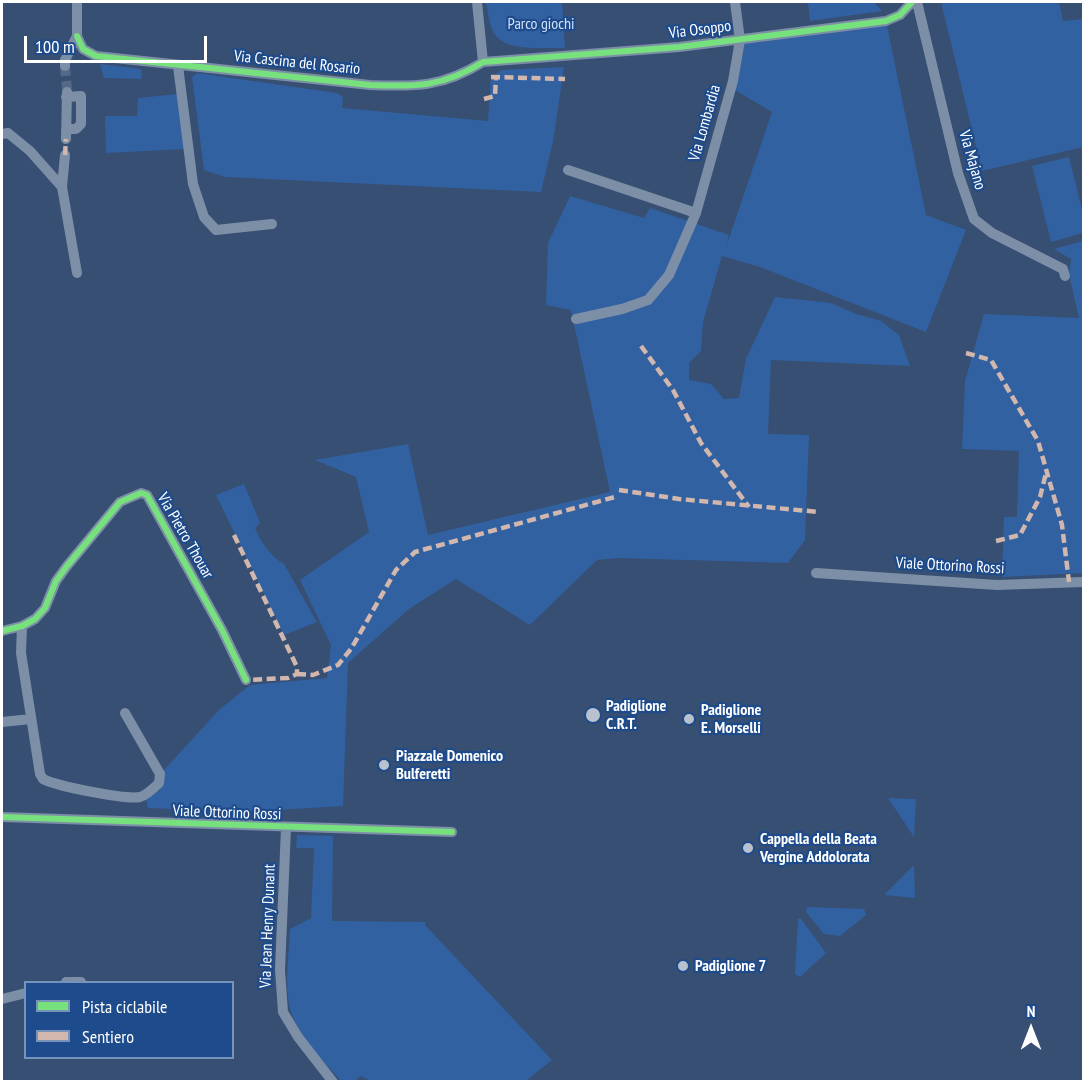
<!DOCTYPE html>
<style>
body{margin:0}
#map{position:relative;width:1085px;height:1083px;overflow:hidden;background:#364f72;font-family:"PT Sans Narrow",sans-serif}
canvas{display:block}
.frame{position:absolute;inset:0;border:3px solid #fff;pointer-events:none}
.legend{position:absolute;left:24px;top:981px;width:210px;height:78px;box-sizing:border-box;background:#1e4b8b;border:2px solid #7893b9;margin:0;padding:8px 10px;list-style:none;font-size:18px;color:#fff}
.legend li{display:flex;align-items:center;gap:12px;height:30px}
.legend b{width:30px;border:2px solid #7893b9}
.north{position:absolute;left:1001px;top:999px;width:60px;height:60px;-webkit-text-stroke:4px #1e4b8b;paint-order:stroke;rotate:0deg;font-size:16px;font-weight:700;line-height:24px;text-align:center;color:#fff}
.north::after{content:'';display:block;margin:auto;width:21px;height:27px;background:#fff;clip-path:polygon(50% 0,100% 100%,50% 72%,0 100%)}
.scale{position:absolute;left:24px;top:36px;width:183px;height:27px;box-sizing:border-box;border:3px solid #fff;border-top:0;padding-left:8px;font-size:18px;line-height:21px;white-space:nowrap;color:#fff;-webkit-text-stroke:4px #1e4b8b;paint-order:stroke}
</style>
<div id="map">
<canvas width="1085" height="1083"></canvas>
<div class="frame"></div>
<ul class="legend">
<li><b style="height:8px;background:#77e17e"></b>Pista ciclabile</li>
<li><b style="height:8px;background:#d1b7ad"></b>Sentiero</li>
</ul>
<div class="north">N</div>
<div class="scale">100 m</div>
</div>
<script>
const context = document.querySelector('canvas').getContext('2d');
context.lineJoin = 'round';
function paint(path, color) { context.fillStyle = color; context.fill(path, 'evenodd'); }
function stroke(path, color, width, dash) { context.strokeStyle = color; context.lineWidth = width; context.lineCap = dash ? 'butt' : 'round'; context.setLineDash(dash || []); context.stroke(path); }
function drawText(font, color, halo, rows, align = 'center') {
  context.font = font + ' "PT Sans Narrow",sans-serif'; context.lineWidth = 4.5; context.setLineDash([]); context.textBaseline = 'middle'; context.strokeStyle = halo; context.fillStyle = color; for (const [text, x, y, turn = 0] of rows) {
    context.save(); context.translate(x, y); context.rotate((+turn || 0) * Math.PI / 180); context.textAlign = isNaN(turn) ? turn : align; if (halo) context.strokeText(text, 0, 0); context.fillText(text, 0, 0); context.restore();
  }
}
paint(new Path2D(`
 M486,2H562L565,48C544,47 506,53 494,33C489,25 488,11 486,2Z
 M808,2H874L882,11L810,21Z
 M941,2H1059L1063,21L1083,19V147L982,171Z
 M886,21L926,215L966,230L926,332L760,267L722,256L703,322L701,351L689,363V380L711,384L724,399L739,398L746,359L775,297L831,303L856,314L881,321L899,335L910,366L771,360L768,434L809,435L805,540L788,563L619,558L597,560L530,625L456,579L409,609L348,663L343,806L244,812L148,808L146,799L160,790L163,771L219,710L250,685L327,678L331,645L300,580L369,532L356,477L315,460L408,444L428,535L610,492L571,310L546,305L548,243L570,196L644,218L650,208L729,235L726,247L772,112L735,90L740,40Z
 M100,64L141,69L142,79L104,78Z
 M564,67L553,142L541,192L225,177L204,170L192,77L197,73L337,93L343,97L342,108L488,121L491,77L502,70Z
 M177,94L184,149L106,153L105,116H137L138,98Z
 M1069,157L1083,214V233L1051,242L1032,166Z
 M1083,241L1082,573L1002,577L1004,517H1017L1019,451L962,449L965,381L984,314L1079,318L1069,275L1071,259L1054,249Z
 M244,484L260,523L255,528C261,542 270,556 284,564L317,622L284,635L216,495Z
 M888,798L916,799L914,837Z
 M297,835L333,836L332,921L426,922L425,925L552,1060L526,1081L373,1082L361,1076L354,1081H341C323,1060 298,1037 290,1009C284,984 289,955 290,929L311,918L314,848H296Z
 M914,865L915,898L885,895L886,893Z
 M807,907L864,909L866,915L840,936L824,934L806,912Z
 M798,919H801L826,953L800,977L795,974Z`), '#3261a1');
stroke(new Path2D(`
 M65,66L67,89`), '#546987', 10, [10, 5]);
stroke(new Path2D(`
 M477,2L483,62
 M917,2L958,173L974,219L992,233L1063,269L1065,276
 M77,36L83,49L96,56L370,85C416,87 443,87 483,62L679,47L886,21L900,15L912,2
 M65,66V60L77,36V2
 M178,66L193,184L204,217L216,230L272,224
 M66,97L81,96V124L76,129H66
 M2,134L8,133L30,151L62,187L77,273
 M66,139L67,92
 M568,170L696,213
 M62,187L65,155
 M576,319L622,309L648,300L669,275L696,213L733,81L740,40L735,2
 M816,573L997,585L1083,582
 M22,626L21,653L40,774L43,779C56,786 126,800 140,797C147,795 154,788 159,783L160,774L125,713
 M2,631L22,626L35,619L45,608L56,581L67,566L120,502L141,493L147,495L222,630L246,680
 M2,722L31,719
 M2,817L452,832
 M286,828L280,970L283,1012L298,1037L333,1082
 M66,982H81
 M2,999L26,993`), '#7d8fa7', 10);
stroke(new Path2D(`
 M491,77L565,79
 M484,99L495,96L496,77
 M65,155L66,139
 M641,346L673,390L701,443L749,507
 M966,353L991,360L1038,441L1062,525L1069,582
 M619,490L679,499L819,512
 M234,535L297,667V674L288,678L246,680
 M996,541L1020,535L1040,497L1046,473
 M297,674L313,675L338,665L351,649L396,570L415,552L615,497`), '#d1b7ad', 4.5, [9, 4.5]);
stroke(new Path2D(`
 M77,36L83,49L96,56L370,85C416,87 443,87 483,62L679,47L886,21L900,15L912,2
 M2,631L22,626L35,619L45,608L56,581L67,566L120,502L141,493L147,495L222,630L246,680
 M2,817L452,832`), '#77e17e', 6);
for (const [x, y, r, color] of [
 [593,715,8,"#b9c1ce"],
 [689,719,6,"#b9c1ce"],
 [384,765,6,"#b9c1ce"],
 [748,848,6,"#b9c1ce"],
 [683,966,6,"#b9c1ce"]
]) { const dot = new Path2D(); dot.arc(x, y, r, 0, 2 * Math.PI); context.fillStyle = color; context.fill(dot); stroke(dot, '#1e4b8b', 2); }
drawText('16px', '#cfe1f9', '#1e4b8b', [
 ["Parco giochi",541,24]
]);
drawText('16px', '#fff', '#1e4b8b', [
 ["Via Osoppo",700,30,-7],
 ["Via Cascina del Rosario",297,63,6],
 ["Via Lombardia",705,123,-74],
 ["Via Majano",972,160,74],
 ["Via Pietro Thouar",185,536,60],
 ["Viale Ottorino Rossi",950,566,3],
 ["Viale Ottorino Rossi",227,813,2],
 ["Via Jean Henry Dunant",268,926,-88]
]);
drawText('bold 16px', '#fff', '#1e4b8b', [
 ["Padiglione",606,706],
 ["C.R.T.",606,724],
 ["Padiglione",701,710],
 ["E. Morselli",701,728],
 ["Piazzale Domenico",396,756],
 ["Bulferetti",396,774],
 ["Cappella della Beata",760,839],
 ["Vergine Addolorata",760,857],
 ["Padiglione 7",695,966]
], 'left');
</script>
